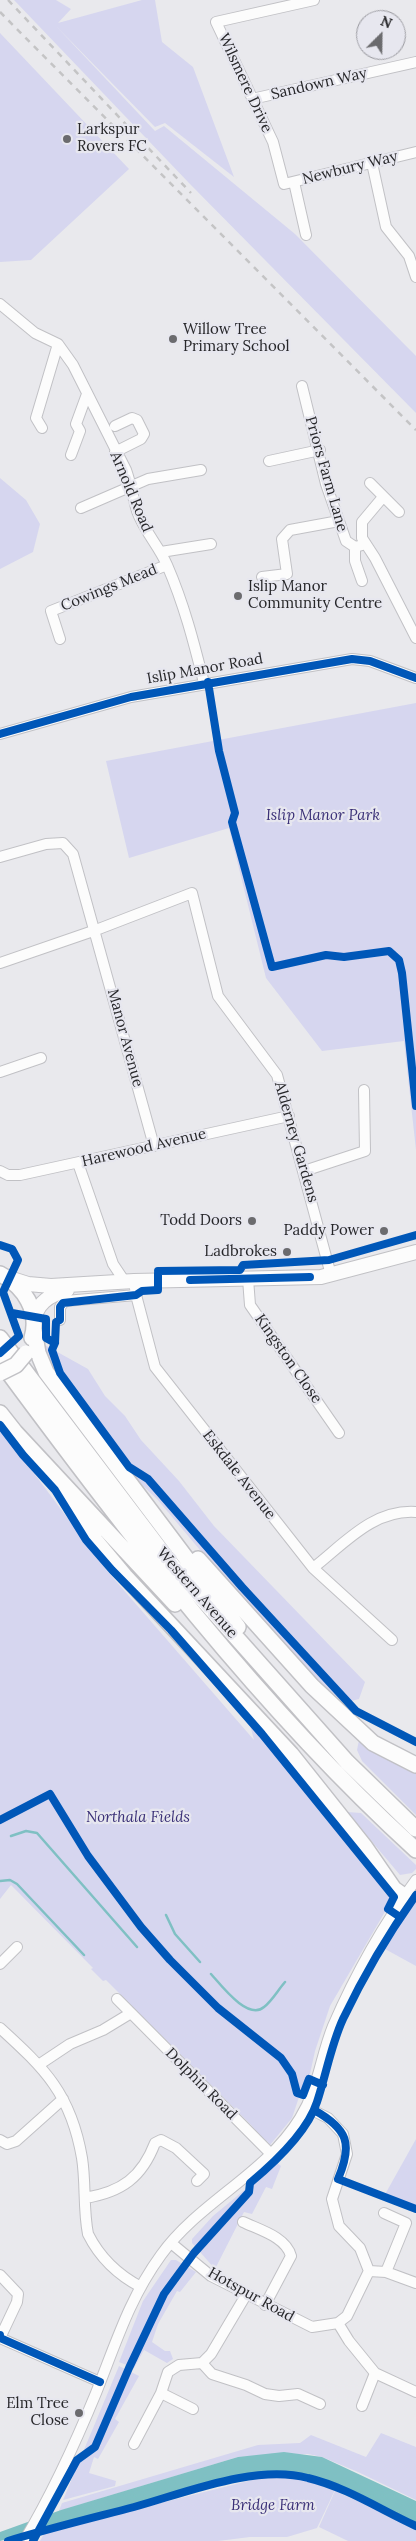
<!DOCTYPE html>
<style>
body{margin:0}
#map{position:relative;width:416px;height:2541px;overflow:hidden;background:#e9e9ed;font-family:Lora,serif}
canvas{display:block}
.north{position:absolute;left:356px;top:10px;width:50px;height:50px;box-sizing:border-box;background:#e7e7ef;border:1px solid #9a9aa0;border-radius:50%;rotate:23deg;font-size:14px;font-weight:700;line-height:20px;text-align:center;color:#27272a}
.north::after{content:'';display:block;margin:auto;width:18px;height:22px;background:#6b6b6e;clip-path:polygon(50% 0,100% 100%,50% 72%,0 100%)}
</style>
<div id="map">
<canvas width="416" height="2541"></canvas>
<div class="north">N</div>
</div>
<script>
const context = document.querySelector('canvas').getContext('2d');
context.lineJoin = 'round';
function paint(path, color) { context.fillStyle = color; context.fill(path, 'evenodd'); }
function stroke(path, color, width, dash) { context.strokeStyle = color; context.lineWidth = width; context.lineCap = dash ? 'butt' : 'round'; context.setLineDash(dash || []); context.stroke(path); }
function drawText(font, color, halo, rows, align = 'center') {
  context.font = font + ' Lora,serif'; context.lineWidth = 4.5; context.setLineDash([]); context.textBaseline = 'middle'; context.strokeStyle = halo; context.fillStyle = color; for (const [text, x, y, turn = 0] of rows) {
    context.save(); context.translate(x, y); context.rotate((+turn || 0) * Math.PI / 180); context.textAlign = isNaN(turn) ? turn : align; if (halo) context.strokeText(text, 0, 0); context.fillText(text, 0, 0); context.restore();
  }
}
paint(new Path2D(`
 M14,0H56L71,9L58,23L142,0H155L162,42L193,67L234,177L165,123L155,127L55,25L155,131L164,126L295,234L416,356V413L189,183Z
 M0,33L129,169L31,260L0,262Z
 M0,478L26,500L40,524L33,552L0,569Z
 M416,703V1150L404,1041L322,1051L266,978L229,828L129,858L106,761Z
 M43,1344L88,1369L105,1396L125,1416L141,1440L179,1481L214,1526L365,1682L359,1699L340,1704L237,1594L157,1499L130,1474L56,1376Z
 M0,1428L108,1572L254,1740L250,1725L268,1744L393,1898L330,2006L315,2051L310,2074L304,2082L292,2118L270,2145L267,2141L265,2143L252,2126L106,1980L103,1981L91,1969L93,1968L11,1885L0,1899Z
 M359,1740L416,1770V1815L362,1761L357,1750Z
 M347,1812L361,1813L416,1865V1869L412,1873L400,1875Z
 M416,1898V1966L385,1949Z
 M416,2139V2211L383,2198Z
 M277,2163L281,2166L272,2189L266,2187L252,2214L244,2212L215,2269L192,2243V2239L213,2216Z
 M171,2260H176L196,2272L180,2292L177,2291L158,2324L152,2342L165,2351H170L173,2359L167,2363L144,2350L134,2368L119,2362L143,2301Z
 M119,2366L139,2376L115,2419L119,2422L98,2459L94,2457L89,2473L116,2481L115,2486L63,2500Z
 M381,2433L416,2447V2500L358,2472L322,2457L308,2454L238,2457L59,2511L62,2503L258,2445L300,2443L311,2435L366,2457Z
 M272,2475L306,2479L335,2490L317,2528L287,2537H250L218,2541H40L45,2532Z
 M335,2491L416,2527V2541H348L319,2527Z`), '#d6d6ef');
paint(new Path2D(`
 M284,2452L322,2457L416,2501V2523L339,2485L298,2473L277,2471L231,2477L0,2541V2532L61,2510L238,2457Z`), '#7fc0c3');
stroke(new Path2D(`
 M11,1836L26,1831L37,1833L137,1947
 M0,1881L10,1880L17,1884L84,1955
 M166,1915L175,1934L200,1962
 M211,1974C221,1985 248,2021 264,2007C272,2001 278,1990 285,1982`), '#7fc0c3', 2.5);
const minor = new Path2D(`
 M314,0L216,22L273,142L284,184L416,152
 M252,99L416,62
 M372,163L386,227L409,256L416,277
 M294,182L306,235
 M0,304L35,333L58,344L73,365L126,470C131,484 133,498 137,511C144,531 159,546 167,565C184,604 194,643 204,683
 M302,386L326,484L346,541L355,547L366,544
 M115,426L132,418L137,420L144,434L141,439L115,452
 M42,428L36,418L58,344
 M71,455L80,431L76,424L87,394
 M269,461L320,450
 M370,483L399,512
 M383,497L362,522V538L375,558L416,638
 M81,508L148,479L201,470
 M355,547V561L362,581
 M161,552L211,544
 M262,577L287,574L282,539L290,530L339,521
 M60,639L51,611L167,565
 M0,734L131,697L352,659L370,661L416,678
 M0,857L46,844L63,843L73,854L154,1146
 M0,963L96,930L192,893L218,996L277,1075L331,1275
 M0,1072L41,1058
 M78,1163L113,1264L125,1282
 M0,1171L8,1175H20L289,1116
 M304,1171L365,1151L364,1090
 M248,1279L250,1305L339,1433
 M134,1281L136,1295L155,1367L313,1568L392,1640
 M60,1320V1307L65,1301L136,1295
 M313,1568C344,1544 373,1509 416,1512
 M0,1964L17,1947
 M117,1999L131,2013
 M0,2028C45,2069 71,2094 82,2158C86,2183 83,2209 88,2234C100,2258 118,2275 141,2287
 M40,2064L70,2044L103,2030L131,2013L272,2155
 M0,2140L7,2144L16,2141L63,2099
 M85,2198C122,2192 142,2177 155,2143L161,2140L176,2148L204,2174L197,2181
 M384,2213L406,2223L386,2272
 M243,2222C260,2230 286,2237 291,2256L265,2305
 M171,2243L211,2276L312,2327L338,2323L347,2316L369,2271L360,2248L339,2226L332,2199L347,2154L343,2134L328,2118L306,2107
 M369,2271L386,2272L416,2283
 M0,2275L18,2294L17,2302L0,2338
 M338,2323L349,2341L375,2373L416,2392
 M0,2338L100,2382
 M202,2363L212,2374L246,2385L265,2394L279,2396L298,2394L320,2404
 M161,2393L193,2409
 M362,2406L375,2373
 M134,2444L161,2393L168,2372L179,2365L202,2363L211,2354L246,2295
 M24,2541C52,2494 75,2444 96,2393C116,2343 129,2299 161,2255C200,2201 265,2175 300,2118C319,2087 320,2058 333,2026C355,1975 383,1925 416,1880`);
const major = new Path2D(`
 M6,1277L28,1284L51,1286L134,1281L321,1277L416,1252
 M34,1323C35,1304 49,1295 67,1290`);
const highway = new Path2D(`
 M0,1274C24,1286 40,1311 32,1338
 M34,1330L38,1353L46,1372L238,1627
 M0,1338L172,1565L347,1762L416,1829
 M0,1361C127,1533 258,1706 416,1850
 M0,1413L15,1432L175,1604
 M56,1476L95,1540L125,1576L291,1754L365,1847L394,1889L404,1896
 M198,1559L312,1686L373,1743L416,1765`);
stroke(minor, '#c1c1c5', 12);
stroke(major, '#c1c1c5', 16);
stroke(highway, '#c1c1c5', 18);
stroke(minor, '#fcfcfc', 10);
stroke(major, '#fcfcfc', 14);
stroke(highway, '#fcfcfc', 15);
stroke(new Path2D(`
 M8,0L191,193
 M0,12L416,430`), '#c4c4c5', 2.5, [6, 6]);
const highwayBridge = new Path2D(`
 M0,1373L16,1365L26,1353`);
stroke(highwayBridge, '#c1c1c5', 18, []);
stroke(highwayBridge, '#fcfcfc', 15);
stroke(new Path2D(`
 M208,682L219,751L235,813L232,822L272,967L326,955L344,957L389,951L399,960L402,973L416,1106
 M0,734L131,697L352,659L370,661L416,678
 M0,1245L12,1249L18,1260L3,1292L19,1336L0,1353
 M158,1271L240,1270L243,1265L329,1260L416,1235
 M158,1273V1290L142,1291L136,1295L63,1303L60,1307V1320L56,1322L55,1343L52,1350L60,1373L129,1467L148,1479L242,1587L356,1711L416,1742
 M190,1280L310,1277
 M12,1313L46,1319V1338L55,1343
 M0,1425L23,1455L55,1490L86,1540L112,1570L171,1630L262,1734L394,1897L388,1909L400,1917
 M0,1820L50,1794L88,1856L141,1927L170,1960L218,2008L281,2058L292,2074L297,2093L303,2095L309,2079L323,2085
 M314,2110C348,2129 353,2144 338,2179L416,2209
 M0,2335V2338L100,2382
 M8,2541C50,2528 92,2518 134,2507C185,2493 255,2464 308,2478C346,2487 381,2510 416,2526
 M33,2541L77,2460L95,2447L129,2368L164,2294L194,2253L249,2192L250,2183C274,2163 307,2133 317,2102C326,2075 331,2045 343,2019C364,1975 388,1934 416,1895`), '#0057b8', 8);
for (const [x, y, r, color] of [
 [67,139,5,"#6b6b6e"],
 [173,339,5,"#6b6b6e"],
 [238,596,5,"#6b6b6e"],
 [252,1221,5,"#6b6b6e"],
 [384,1231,5,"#6b6b6e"],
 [287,1252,5,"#6b6b6e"],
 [79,2413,5,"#6b6b6e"]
]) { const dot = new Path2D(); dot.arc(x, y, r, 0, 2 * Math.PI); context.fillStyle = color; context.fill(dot); stroke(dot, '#e7e7ef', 2); }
drawText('15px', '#27272a', '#e7e7ef', [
 ["Wilsmere Drive",245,83,65],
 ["Sandown Way",319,84,-13],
 ["Newbury Way",350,168,-14],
 ["Priors Farm Lane",326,474,74],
 ["Arnold Road",131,492,67],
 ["Cowings Mead",109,588,-22],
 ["Islip Manor Road",205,669,-10],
 ["Manor Avenue",125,1038,75],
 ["Alderney Gardens",296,1142,74],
 ["Harewood Avenue",144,1148,-13],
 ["Kingston Close",288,1359,55],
 ["Eskdale Avenue",239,1475,52],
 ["Western Avenue",197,1593,49],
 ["Dolphin Road",201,2084,45],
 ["Hotspur Road",251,2295,29]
]);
drawText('15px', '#27272a', '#e7e7ef', [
 ["Larkspur",77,130,"left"],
 ["Rovers FC",77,147,"left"],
 ["Willow Tree",183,330,"left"],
 ["Primary School",183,347,"left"],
 ["Islip Manor",248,587,"left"],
 ["Community Centre",248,604,"left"],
 ["Todd Doors",242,1221],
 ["Paddy Power",374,1231],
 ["Ladbrokes",277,1252],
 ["Elm Tree",69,2404],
 ["Close",69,2421]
], 'right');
drawText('italic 15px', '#3a3077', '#e7e7ef', [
 ["Islip Manor Park",323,816],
 ["Northala Fields",138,1818],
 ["Bridge Farm",273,2506]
]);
</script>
